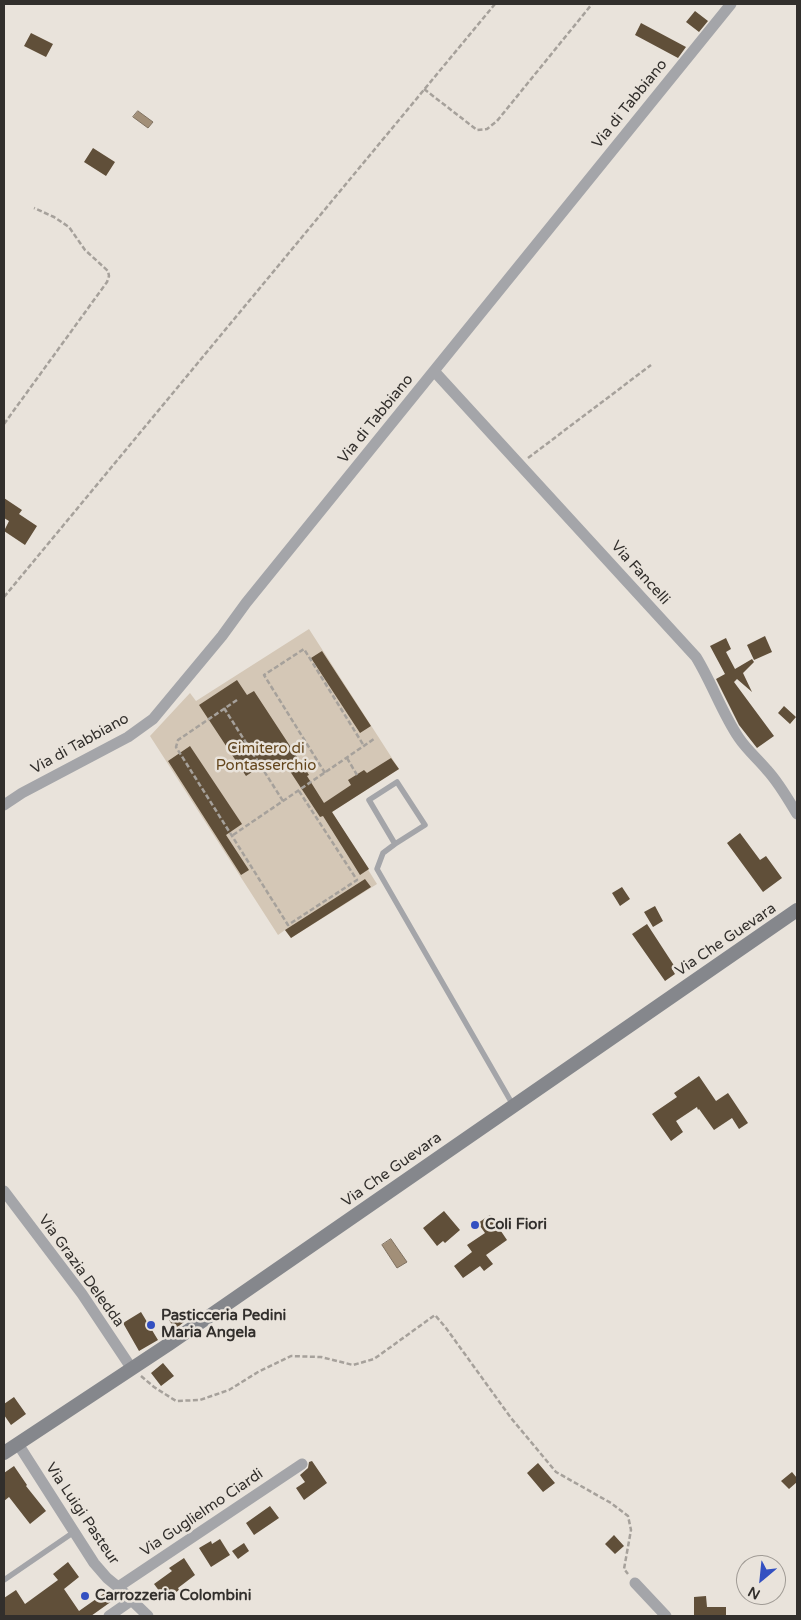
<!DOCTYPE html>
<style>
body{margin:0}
#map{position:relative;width:801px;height:1620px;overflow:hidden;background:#e9e3db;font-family:"Varela Round",sans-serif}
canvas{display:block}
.frame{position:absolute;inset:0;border:5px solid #322f2c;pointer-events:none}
.north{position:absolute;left:736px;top:1555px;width:50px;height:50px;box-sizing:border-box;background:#e9e3db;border:1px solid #a09b95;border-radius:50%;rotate:208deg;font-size:14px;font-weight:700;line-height:20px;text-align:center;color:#322f2c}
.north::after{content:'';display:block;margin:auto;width:18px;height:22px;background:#3350c1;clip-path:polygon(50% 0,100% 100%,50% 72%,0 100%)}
</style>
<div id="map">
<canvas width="801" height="1620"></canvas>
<div class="frame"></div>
<div class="north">N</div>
</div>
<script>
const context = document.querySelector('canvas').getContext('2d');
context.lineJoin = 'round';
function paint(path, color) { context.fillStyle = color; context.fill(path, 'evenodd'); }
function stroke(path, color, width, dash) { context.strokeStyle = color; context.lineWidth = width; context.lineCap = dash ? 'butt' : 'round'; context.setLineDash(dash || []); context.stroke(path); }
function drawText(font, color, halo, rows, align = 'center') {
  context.font = font + ' "Varela Round",sans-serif'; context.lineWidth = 5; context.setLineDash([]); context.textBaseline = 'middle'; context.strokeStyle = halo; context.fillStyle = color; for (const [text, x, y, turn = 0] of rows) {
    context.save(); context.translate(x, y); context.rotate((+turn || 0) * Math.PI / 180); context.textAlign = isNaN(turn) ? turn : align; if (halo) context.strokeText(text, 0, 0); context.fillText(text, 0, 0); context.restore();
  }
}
paint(new Path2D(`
 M309,629L399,769L332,812L377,884L291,938L285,930L278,935L150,736L190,693L196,701Z`), '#d4c7b6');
const water = new Path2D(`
 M138,111L153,122L148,128L133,117Z
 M391,1239L407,1262L397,1268L382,1245Z`);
paint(water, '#a28f78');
stroke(water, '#807261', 1);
paint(new Path2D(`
 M695,11L708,21L699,32L686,22Z
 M641,23L686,47L678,58L635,35Z
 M31,33L53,44L46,57L24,46Z
 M93,148L115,162L106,176L84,162Z
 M4,498L22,510L19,514L37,526L25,545L4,531L9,521L4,518Z
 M765,636L772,652L754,660L747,645Z
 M726,638L731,649L726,652L735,669L752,659L754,662L743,673L752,692L737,679L734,682L774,736L757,748L739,725L716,679L725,674L710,646Z
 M322,651L371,726L360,733L311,658Z
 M237,680L247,695L254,691L309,775L307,776L324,803L351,785L348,780L364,770L367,773L391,758L399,769L332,812L369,869L360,875L323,816L320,817L282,759L267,769L264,764L246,776L199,705Z
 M784,706L796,717L790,724L778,713Z
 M190,746L242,824L226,835L249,870L241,875L168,761Z
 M740,833L760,860L766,856L782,878L763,892L727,843Z
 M365,879L371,887L291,938L285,930Z
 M622,887L630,899L620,906L612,893Z
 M655,906L663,921L653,927L644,912Z
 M647,924L675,967L672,969L675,974L665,981L632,934Z
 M699,1076L716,1101L728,1093L748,1123L739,1129L732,1118L714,1130L699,1109L698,1110L697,1107L676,1121L683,1132L671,1141L652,1114L677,1097L674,1093Z
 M444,1211L460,1230L445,1243L443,1241L437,1246L423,1228Z
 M490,1215L507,1240L486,1255L493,1264L484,1271L480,1266L463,1278L454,1266L472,1252L467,1245L485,1233L478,1223Z
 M141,1312L158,1340L139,1351L123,1323Z
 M178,1314L184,1322L175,1329L169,1320Z
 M163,1363L174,1376L161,1386L151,1373Z
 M14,1397L26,1414L11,1425L4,1415V1404Z
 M312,1461L327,1483L304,1500L296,1488L305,1482L300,1475L308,1468L309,1462Z
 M538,1463L555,1483L543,1492L527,1473Z
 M14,1466L27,1485L26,1486L46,1511L30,1524L9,1497L4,1501V1473Z
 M792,1472L797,1478V1482L789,1489L781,1481Z
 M270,1506L279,1518L254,1535L246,1523Z
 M614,1535L624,1546L615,1554L605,1544Z
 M220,1539L230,1555L211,1567L199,1548L211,1541L212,1544Z
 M244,1543L249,1551L238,1559L232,1551Z
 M184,1558L195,1575L178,1588L179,1590L166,1600L154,1584L172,1571L169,1568Z
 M68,1562L79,1577L64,1589L79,1611L106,1592L112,1601L91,1616H4V1598L16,1590L25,1604L58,1580L53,1574Z
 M706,1596L707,1607H726V1616H694V1597Z`), '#604f39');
stroke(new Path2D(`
 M424,89L477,130L487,129L497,121L592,4
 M4,424L107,282L109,276L108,271L85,250L69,227L54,217L34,208
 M528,458L651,365
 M4,597L495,4
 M237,700L178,740L176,747L288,925L357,880L299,791
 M224,708L283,801
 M347,758L357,775
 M325,773L264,675L304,649L364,746
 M233,835L374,739
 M141,1376L154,1387L176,1401L200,1400L229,1390L258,1372L291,1356L321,1357L353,1365L374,1359L435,1315L446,1328L511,1418L556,1472L611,1503L628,1516L631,1530L624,1569L628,1574`), '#a6a19b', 2.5, [5, 2.5]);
stroke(new Path2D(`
 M395,844L425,825L397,782L369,800L395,844L383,853L377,869L513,1105
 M4,1580L74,1532`), '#a4a5a9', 5.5);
stroke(new Path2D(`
 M434,371L696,657C712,683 722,713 739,738C747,750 758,759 767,770C779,783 788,799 797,814
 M4,805L22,793L128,737L153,719L222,636L246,603L731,4
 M4,1191L82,1294L132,1369
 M18,1444L94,1563L107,1578L118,1587L148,1616
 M635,1583L666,1616
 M118,1587L302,1464
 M109,1616L132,1600`), '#a4a5a9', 11);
stroke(new Path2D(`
 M4,1453L169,1344L797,910`), '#85878c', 14);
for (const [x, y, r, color] of [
 [475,1225,5,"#3350c1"],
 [151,1325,5,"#3350c1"],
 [85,1596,5,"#3350c1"]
]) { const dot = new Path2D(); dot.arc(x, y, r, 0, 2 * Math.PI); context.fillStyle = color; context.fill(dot); stroke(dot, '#e9e3db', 2); }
drawText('15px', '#322f2c', '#e9e3db', [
 ["Via di Tabbiano",630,104,-51],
 ["Via di Tabbiano",376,419,-51],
 ["Via Fancelli",640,573,48],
 ["Via di Tabbiano",80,744,-29],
 ["Via Che Guevara",726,940,-34],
 ["Via Che Guevara",392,1170,-35],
 ["Via Grazia Deledda",81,1271,54],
 ["Via Guglielmo Ciardi",202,1513,-34],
 ["Via Luigi Pasteur",82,1514,56]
]);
drawText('15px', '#64461c', '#e9e3db', [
 ["Cimitero di",266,749],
 ["Pontasserchio",266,766]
]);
drawText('bold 15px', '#322f2c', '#e9e3db', [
 ["Coli Fiori",485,1225],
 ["Pasticceria Pedini",161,1316],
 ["Maria Angela",161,1333],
 ["Carrozzeria Colombini",95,1596]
], 'left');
</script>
